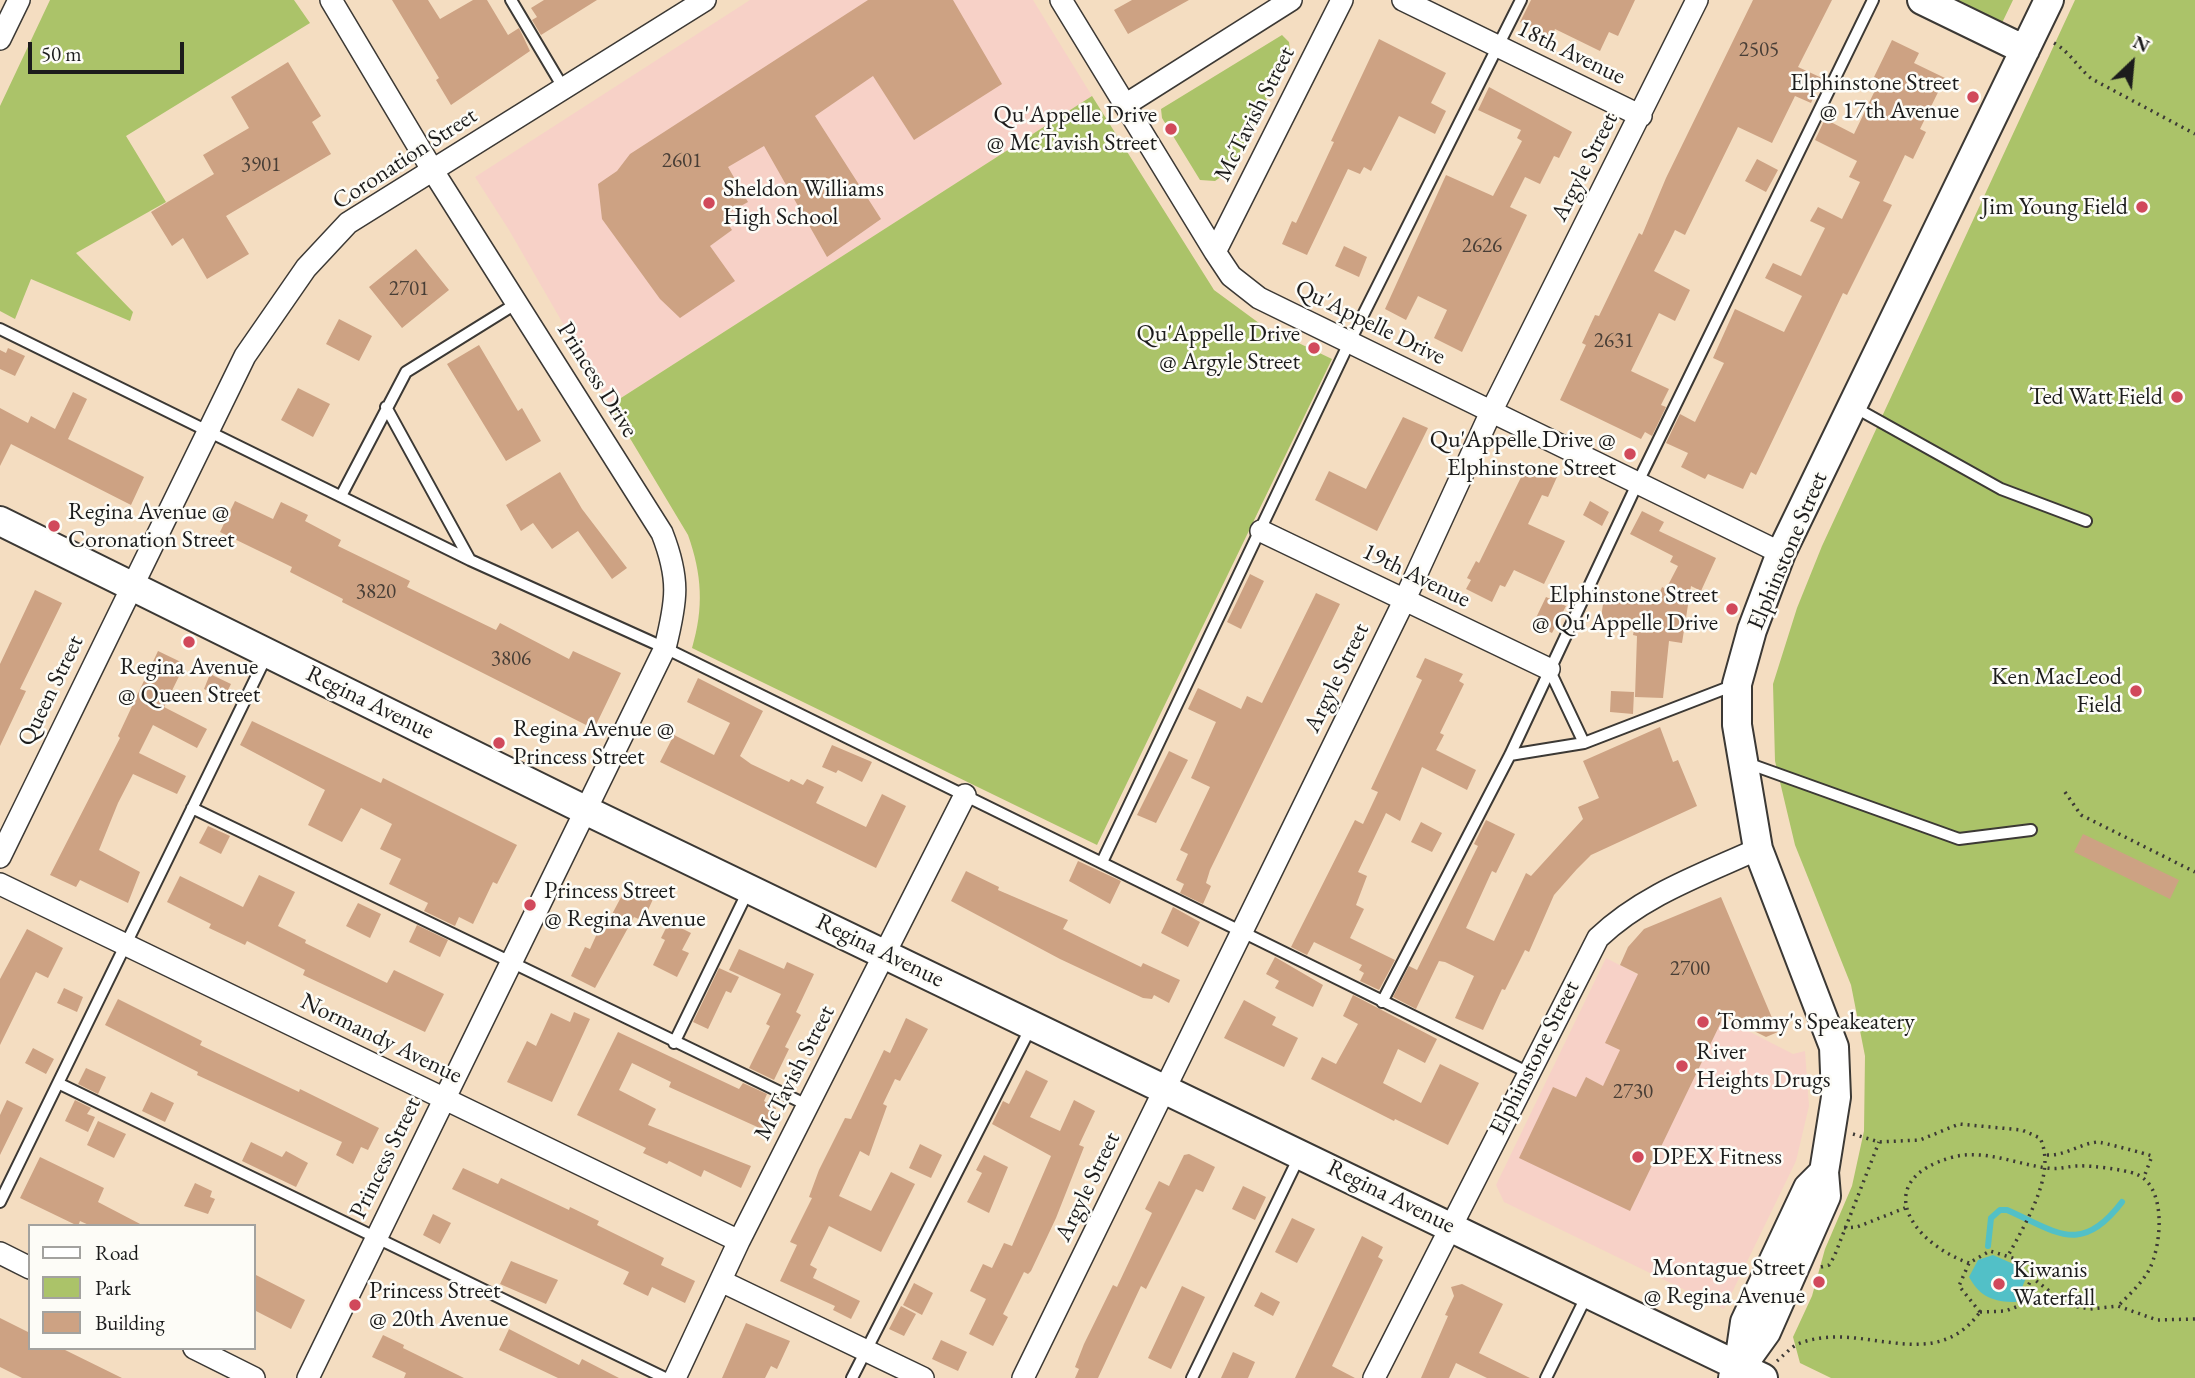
<!DOCTYPE html>
<style>
body{margin:0}
#map{position:relative;width:2195px;height:1378px;overflow:hidden;background:#f4ddc1;font-family:"EB Garamond",serif}
canvas{display:block}
.legend{position:absolute;left:28px;top:1224px;width:228px;height:126px;box-sizing:border-box;background:#fdfcf7;border:2px solid #a3a29f;margin:0;padding:9px 12px;list-style:none;font-size:21px;color:#1c1c1c}
.legend li{display:flex;align-items:center;gap:14px;height:35px}
.legend b{width:35px;border:2px solid #a3a29f}
.north{position:absolute;left:2097px;top:28px;width:70px;height:70px;-webkit-text-stroke:5px #fdfcf7;paint-order:stroke;rotate:26deg;font-size:19px;font-weight:700;line-height:28px;text-align:center;color:#1c1c1c}
.north::after{content:'';display:block;margin:auto;width:24px;height:32px;background:#1c1c1c;clip-path:polygon(50% 0,100% 100%,50% 72%,0 100%)}
.scale{position:absolute;left:28px;top:42px;width:156px;height:32px;box-sizing:border-box;border:4px solid #1c1c1c;border-top:0;padding-left:9px;font-size:21px;line-height:24px;white-space:nowrap;color:#1c1c1c;-webkit-text-stroke:5px #fdfcf7;paint-order:stroke}
</style>
<div id="map">
<canvas width="2195" height="1378"></canvas>
<ul class="legend">
<li><b style="height:9px;background:#fff"></b>Road</li>
<li><b style="height:19px;background:#abc369"></b>Park</li>
<li><b style="height:19px;background:#cda283"></b>Building</li>
</ul>
<div class="north">N</div>
<div class="scale">50 m</div>
</div>
<script>
const context = document.querySelector('canvas').getContext('2d');
context.lineJoin = 'round';
function paint(path, color) { context.fillStyle = color; context.fill(path, 'evenodd'); }
function stroke(path, color, width, dash) { context.strokeStyle = color; context.lineWidth = width; context.lineCap = dash ? 'butt' : 'round'; context.setLineDash(dash || []); context.stroke(path); }
function drawText(font, color, halo, rows, align = 'center') {
  context.font = font + ' "EB Garamond",serif'; context.lineWidth = 5; context.setLineDash([]); context.textBaseline = 'middle'; context.strokeStyle = halo; context.fillStyle = color; for (const [text, x, y, turn = 0] of rows) {
    context.save(); context.translate(x, y); context.rotate((+turn || 0) * Math.PI / 180); context.textAlign = isNaN(turn) ? turn : align; if (halo) context.strokeText(text, 0, 0); context.fillText(text, 0, 0); context.restore();
  }
}
paint(new Path2D(`
 M750,0H1033L1092,96L610,405L509,230L475,177Z
 M1606,958L1793,1054L1805,1051L1809,1106L1796,1161L1724,1309L1504,1202L1496,1185Z`), '#f7d1c7');
paint(new Path2D(`
 M50,0H294L310,23L126,136L166,202L76,253L133,312L130,321L31,279L15,319L0,311V106Z
 M1950,0H2013L2001,25Z
 M2075,0H2195V1378H1831L1800,1363L1793,1337L1812,1296L1825,1249L1852,1186L1864,1131L1865,1056L1851,985L1795,845L1775,761L1773,684L1797,608L1822,546Z
 M1282,35L1289,42L1290,51L1231,170L1215,181L1200,180L1162,118L1161,109Z
 M1092,96L1214,290L1263,326L1332,359L1097,845L692,648C704,608 702,574 688,535L610,405Z`), '#abc369');
paint(new Path2D(`
 M1993,1255L2018,1266L2026,1278L2016,1302C1993,1302 1980,1297 1969,1277L1978,1260Z`), '#52c0c7');
stroke(new Path2D(`
 M1988,1246L1991,1218L2000,1210H2007C2057,1232 2081,1256 2122,1202`), '#52c0c7', 6);
paint(new Path2D(`
 M392,0H428L440,19L473,0H487L508,35L519,28L530,51L451,105L436,80L439,78Z
 M544,0H597L541,35L532,20L537,17L531,8Z
 M868,0H953L1002,84L914,140L873,76L815,116L881,219L827,257L764,146L728,167L748,202L723,216L732,230L710,246L735,281L680,318L660,299L602,219L598,184L617,171L630,154Z
 M1132,0H1189L1128,34L1114,10Z
 M1531,0H1635L1618,36L1609,32L1600,51L1555,29L1552,37L1520,22Z
 M1753,0H1832L1798,67L1822,78L1811,103L1795,96L1772,143L1738,127L1685,235L1675,230L1668,244L1654,271L1690,290L1675,321L1659,313L1631,371L1669,389L1661,405L1666,407L1652,436L1645,432L1641,439L1560,400L1586,345L1582,343L1595,315L1599,316L1639,233L1642,235L1666,178Z
 M1379,39L1446,73L1431,103L1446,111L1435,134L1399,116L1371,171L1364,167L1360,174L1348,169L1307,255L1282,244L1292,221L1296,223L1334,142L1331,141Z
 M1892,40L1919,53L1914,63L1945,78L1920,129L1926,132L1913,159L1905,155L1883,201L1892,205L1847,295L1843,293L1756,475L1751,472L1743,489L1708,474L1705,479L1681,467L1688,453L1666,443L1680,414L1695,422L1724,363L1713,358L1735,309L1784,332L1802,296L1765,278L1773,263L1801,276L1825,228L1810,221L1818,207L1842,219L1860,182L1849,177L1857,161L1815,140L1825,119L1854,134L1880,80L1874,77Z
 M288,62L321,116L312,122L331,154L226,216L249,254L207,279L183,238L172,246L151,212L214,174L203,155L249,128L231,97Z
 M1489,87L1572,132L1559,158L1554,156L1540,184L1525,177L1510,207L1527,215L1462,352L1434,338L1447,310L1418,296L1406,320L1385,309L1446,175L1493,196L1522,141L1517,138L1521,130L1478,110Z
 M1757,159L1778,170L1766,192L1745,181Z
 M1344,246L1367,257L1359,277L1335,266Z
 M416,249L449,290L402,328L369,287Z
 M339,319L372,336L359,361L326,344Z
 M479,345L518,411L522,408L541,441L506,461L447,364Z
 M8,348L25,356L15,376L0,369V350L6,353Z
 M298,388L330,404L313,437L281,420Z
 M73,392L87,399L68,439L144,477L131,505L11,444L0,466V408L28,423L31,416L55,429Z
 M1403,417L1428,428L1377,531L1315,500L1329,471L1366,489Z
 M1528,463L1557,477L1548,497L1542,495L1528,524L1565,541L1544,584L1514,570L1505,587L1500,585L1492,602L1466,589L1471,580L1467,578L1476,561L1479,563Z
 M560,472L582,509L627,568L612,579L578,531L552,549L533,523L521,531L506,505Z
 M235,501L273,519L281,502L308,515L305,521L341,540L338,546L410,581L407,587L496,630L500,623L569,659L573,651L621,673L594,729L342,602L343,599L290,572L292,567L220,532Z
 M1590,501L1609,512L1602,526L1583,515Z
 M1642,511L1664,522L1659,531L1716,558L1701,591L1691,586L1682,643L1669,641L1663,698L1635,697L1637,636L1633,635L1635,625L1601,618L1605,590L1657,599L1662,587L1666,589L1678,566L1670,562L1673,556L1630,534Z
 M1250,574L1264,581L1241,629L1227,622Z
 M35,590L62,603L20,689L26,691L0,746V664Z
 M1316,593L1340,604L1210,870L1206,883L1211,886L1203,904L1180,893L1184,884L1176,880L1188,854L1180,850L1210,787L1191,778L1216,722L1188,709L1198,688L1241,709L1247,696L1262,703Z
 M1546,597L1566,606L1552,633L1533,624Z
 M158,651L185,664L164,707L207,729L197,748L153,725L139,753L186,776L177,794L133,774L118,803L99,850L140,872L128,903L80,880L76,887L50,875L120,738L118,736Z
 M1425,658L1463,674L1459,681L1464,684L1440,733L1444,735L1436,750L1476,770L1467,790L1422,767L1400,821L1386,813L1358,872L1367,876L1356,905L1364,909L1350,938L1395,960L1379,990L1360,981L1364,973L1359,970L1362,965L1314,942L1307,955L1291,947L1355,820L1363,824L1378,792L1371,789L1422,680L1416,677Z
 M210,674L231,684L224,698L204,689Z
 M698,678L763,711L740,756L751,764L789,782L791,779L803,785L807,779L824,787L816,803L866,827L882,794L906,806L876,868L660,762L674,735L714,755L730,723L687,702Z
 M1611,691L1634,692L1633,714L1610,712Z
 M252,721L381,783L383,778L517,845L497,884L493,882L473,924L459,917L455,926L424,911L428,903L389,884L401,859L380,849L392,824L361,808L342,842L308,825L325,790L240,745Z
 M1660,727L1673,762L1678,760L1697,806L1591,855L1577,869L1554,895L1529,952L1525,950L1505,990L1502,989L1483,1030L1455,1018L1474,976L1445,962L1439,961L1416,1009L1393,997L1409,966L1417,970L1478,846L1474,844L1486,820L1515,834L1496,873L1492,871L1466,928L1494,941L1526,873L1531,876L1583,819L1578,807L1599,798L1583,761Z
 M832,745L872,762L862,782L838,770L836,773L822,767Z
 M1169,751L1188,760L1156,823L1137,815Z
 M1421,822L1442,833L1432,852L1411,842Z
 M208,826L230,836L221,854L199,843Z
 M2083,834L2179,880L2170,899L2074,852Z
 M1078,861L1121,881L1110,904L1069,881Z
 M966,871L999,887L998,890L1068,920L1063,929L1141,967L1143,963L1180,980L1169,1003L1154,995L1152,999L1143,998L1060,959L951,901Z
 M259,875L295,892L278,926L306,940L305,943L387,983L394,970L444,994L425,1032L303,975L305,970L247,941L245,945L209,928L211,924L167,902L180,876L243,907Z
 M628,884L654,897L643,921L634,917L595,988L571,976L585,947L590,949L605,916L610,918Z
 M1721,897L1778,1032L1766,1037L1724,1016L1630,1211L1519,1158L1553,1087L1576,1097L1586,1077L1603,1086L1620,1050L1605,1043L1638,974L1620,965L1628,947L1644,929Z
 M358,903L381,914L370,938L346,926Z
 M1173,907L1200,922L1188,947L1161,933Z
 M669,922L691,933L682,950L689,953L677,977L653,965L665,940L661,938Z
 M417,925L448,940L440,957L409,942Z
 M27,929L63,948L48,978L36,972L0,1045V979Z
 M739,949L784,969L787,962L814,974L796,1012L801,1015L785,1047L789,1049L774,1080L749,1068L770,1026L766,1024L781,994L729,970Z
 M1275,957L1323,985L1313,1007L1275,988L1279,981L1266,974Z
 M719,968L739,977L731,993L726,991L708,1029L693,1022Z
 M64,988L83,997L77,1012L57,1003Z
 M1353,995L1437,1039L1425,1063L1398,1049L1383,1083L1421,1103L1440,1064L1479,1083L1448,1145L1395,1119L1394,1121L1311,1079L1322,1057L1336,1064L1358,1024L1343,1016Z
 M118,999L202,1041L200,1045L299,1092L300,1089L379,1128L368,1150L361,1147L353,1164L336,1155L342,1142L197,1075L198,1072L105,1025Z
 M1244,1000L1276,1017L1272,1025L1298,1038L1284,1067L1224,1038Z
 M574,1012L590,1019L552,1102L507,1082L527,1041L536,1046L551,1013L570,1022Z
 M906,1018L928,1029L900,1081L895,1079L883,1104L887,1106L869,1156L860,1151L839,1196L871,1211L891,1172L915,1184L881,1252L829,1226L810,1265L817,1269L813,1278L860,1301L851,1319L833,1310L835,1306L780,1281L797,1245L790,1242L812,1198L809,1197L819,1170L845,1118L851,1119L884,1050L890,1053Z
 M618,1032L739,1089L743,1083L767,1094L764,1101L776,1108L764,1130L669,1087L671,1082L632,1063L619,1090L656,1109L648,1125L751,1166L741,1188L704,1170L701,1177L669,1161L667,1164L643,1153L646,1148L577,1115Z
 M33,1048L54,1059L46,1074L25,1063Z
 M86,1068L106,1077L98,1094L78,1084Z
 M1026,1070L1048,1081L1030,1117L1060,1131L1074,1100L1095,1111L1079,1145L1084,1147L1056,1218L1031,1271L1028,1274L1024,1272L1003,1314L1008,1317L993,1346L969,1334L986,1299L970,1291L983,1264L992,1268L1004,1243L1012,1246L1051,1156L992,1124L1003,1101L1009,1104Z
 M151,1092L174,1103L165,1122L142,1111Z
 M7,1100L23,1108L0,1155V1115Z
 M75,1100L91,1108L87,1114L95,1117L88,1132L65,1121Z
 M98,1121L126,1134L114,1158L87,1145Z
 M251,1142L282,1157L286,1151L308,1163L296,1187L242,1161Z
 M920,1144L942,1155L931,1178L909,1168Z
 M1189,1154L1215,1167L1203,1192L1196,1189L1146,1289L1141,1286L1098,1378H1075L1079,1369L1075,1367L1084,1344L1113,1285L1117,1287L1152,1213L1145,1209L1159,1181L1169,1186L1184,1155Z
 M984,1155L1008,1167L989,1213L967,1202L982,1173L976,1170Z
 M40,1157L104,1188L98,1202L144,1226H91L80,1221L78,1226L20,1198Z
 M463,1168L498,1184L501,1178L569,1210L570,1207L599,1221L597,1225L664,1258L661,1265L695,1281L685,1303L652,1287L648,1296L623,1284L629,1272L452,1189Z
 M195,1183L212,1191L210,1197L215,1199L208,1214L184,1206Z
 M1243,1186L1266,1197L1255,1220L1232,1209Z
 M433,1214L451,1223L440,1244L423,1235Z
 M1292,1218L1315,1229L1297,1263L1275,1252Z
 M1362,1236L1383,1247L1378,1257L1383,1260L1332,1366L1355,1378H1295Z
 M511,1261L558,1280L546,1304L500,1284Z
 M254,1274L305,1300L291,1329L254,1310Z
 M914,1283L933,1293L922,1315L903,1305Z
 M1462,1284L1503,1304L1479,1353L1530,1378H1487L1456,1363L1449,1378H1421L1448,1316L1445,1315L1454,1296L1451,1287Z
 M1182,1286L1205,1297L1171,1369L1148,1358Z
 M1261,1292L1280,1302L1273,1316L1254,1306Z
 M901,1306L916,1314L904,1336L889,1329Z
 M0,1318L30,1333V1348H61L122,1378H22L0,1367Z
 M746,1323L790,1341L777,1369L771,1366L765,1378H722Z
 M509,1329L579,1365L582,1359L619,1378H558L499,1350Z
 M383,1335L404,1345L403,1348L464,1378H404L406,1373L372,1357Z
 M941,1340L967,1352L958,1371L932,1359Z
 M1233,1352L1255,1362L1248,1378H1221Z`), '#cda283');
const service = new Path2D(`
 M511,0L564,89
 M0,329L470,560L665,648L1527,1072
 M386,407L470,560
 M1854,407L2001,489L2086,521
 M341,496L406,372L517,303
 M1549,669L1584,743
 M1510,755L1584,743L1737,684
 M1747,763L1959,839L2031,830
 M192,808L807,1105
 M1102,862L1349,343L1521,0
 M1382,1002L1510,755L1638,482L1873,0
 M674,1043L748,891
 M60,1084L665,1378
 M0,1202L267,655
 M852,1378L1031,1027
 M1192,1378L1299,1157
 M1546,1378L1587,1295`);
const minor = new Path2D(`
 M1061,0L1215,252L1231,276L1259,298L1781,553
 M1403,0L1641,116
 M0,39L19,0
 M1125,105L1291,0
 M1215,252L1342,0
 M1261,531L1549,669
 M0,857L245,356L306,268L348,223L705,0
 M0,884L739,1241
 M0,1253L30,1268
 M721,1281L923,1378
 M194,1348L254,1378
 M308,1378L665,648C677,600 680,579 662,533L433,171L331,0
 M675,1378L739,1241L965,795
 M1023,1378L1405,599L1491,412L1697,0
 M1374,1378L1598,938C1643,895 1701,875 1758,849`);
const tertiary = new Path2D(`
 M1922,0L2025,50
 M0,521L585,810L1763,1378
 M1739,1363L1745,1322L1808,1188L1824,1172
 M1733,1378L1766,1332L1826,1196L1824,1172L1836,1097L1834,1047L1758,849L1737,725V684L1752,630L1781,553L2049,0`);
stroke(service, '#3c3935', 14);
stroke(minor, '#3c3935', 24);
stroke(tertiary, '#3c3935', 32);
stroke(new Path2D(`
 M2054,43C2070,52 2078,68 2092,79L2195,134
 M2065,792L2081,815L2195,872
 M1853,1134L1879,1142L1920,1140L1959,1124L2022,1130L2040,1138C2057,1173 2026,1222 2009,1254
 M2047,1155C2065,1156 2079,1144 2097,1142C2102,1142 2147,1154 2152,1156L2144,1177
 M1844,1228L1857,1227L1905,1208
 M1969,1263C1911,1243 1869,1180 1953,1157C1984,1149 2016,1164 2047,1168C2058,1170 2068,1166 2078,1166C2090,1165 2126,1170 2136,1174C2167,1186 2162,1245 2149,1270C2141,1284 2129,1295 2118,1306
 M1821,1267L1829,1265L1834,1257L1879,1142
 M1980,1312L1959,1286L1969,1263L1990,1251L2016,1259L2025,1272L2067,1305L2090,1309L2118,1306L2157,1320L2195,1319
 M1980,1312L2006,1311L2018,1306L2032,1278
 M1777,1361C1783,1356 1791,1347 1798,1344C1861,1318 1932,1378 1980,1312`), '#3c3935', 3.5, [2, 5]);
stroke(service, '#fff', 10);
stroke(minor, '#fff', 21);
stroke(tertiary, '#fff', 28);
for (const [x, y, r, color] of [
 [1973,97,7,"#d1495b"],
 [1171,129,7,"#d1495b"],
 [709,203,7,"#d1495b"],
 [2142,207,7,"#d1495b"],
 [1314,348,7,"#d1495b"],
 [2177,397,7,"#d1495b"],
 [1630,454,7,"#d1495b"],
 [54,526,7,"#d1495b"],
 [1732,609,7,"#d1495b"],
 [189,642,7,"#d1495b"],
 [2136,691,7,"#d1495b"],
 [499,743,7,"#d1495b"],
 [530,905,7,"#d1495b"],
 [1703,1022,7,"#d1495b"],
 [1682,1066,7,"#d1495b"],
 [1638,1157,7,"#d1495b"],
 [1819,1282,7,"#d1495b"],
 [1999,1284,7,"#d1495b"],
 [355,1305,7,"#d1495b"]
]) { const dot = new Path2D(); dot.arc(x, y, r, 0, 2 * Math.PI); context.fillStyle = color; context.fill(dot); stroke(dot, '#fdfcf7', 2.5); }
drawText('21px', '#483e36', null, [
 ["2505",1759,50],
 ["2601",682,161],
 ["3901",261,165],
 ["2626",1482,246],
 ["2701",409,289],
 ["2631",1614,341],
 ["3820",376,592],
 ["3806",511,659],
 ["2700",1690,969],
 ["2730",1633,1092]
]);
drawText('24px', '#1c1c1c', '#fdfcf7', [
 ["18th Avenue",1571,53,26],
 ["McTavish Street",1255,114,-63],
 ["Coronation Street",405,159,-33],
 ["Argyle Street",1585,167,-63],
 ["Qu'Appelle Drive",1370,323,26],
 ["Princess Drive",597,380,58],
 ["Elphinstone Street",1788,551,-67],
 ["19th Avenue",1416,576,26],
 ["Argyle Street",1337,678,-64],
 ["Queen Street",51,691,-64],
 ["Regina Avenue",370,703,26],
 ["Regina Avenue",880,951,26],
 ["Normandy Avenue",381,1039,26],
 ["Elphinstone Street",1535,1058,-63],
 ["McTavish Street",795,1073,-63],
 ["Princess Street",386,1158,-64],
 ["Argyle Street",1088,1187,-64],
 ["Regina Avenue",1391,1197,26]
]);
drawText('24px', '#1c1c1c', '#fdfcf7', [
 ["Elphinstone Street",1959,83],
 ["@ 17th Avenue",1959,111],
 ["Qu'Appelle Drive",1157,115],
 ["@ McTavish Street",1157,143],
 ["Sheldon Williams",723,189,"left"],
 ["High School",723,217,"left"],
 ["Jim Young Field",2128,207],
 ["Qu'Appelle Drive",1300,334],
 ["@ Argyle Street",1300,362],
 ["Ted Watt Field",2163,397],
 ["Qu'Appelle Drive @",1616,440],
 ["Elphinstone Street",1616,468],
 ["Regina Avenue @",68,512,"left"],
 ["Coronation Street",68,540,"left"],
 ["Elphinstone Street",1718,595],
 ["@ Qu'Appelle Drive",1718,623],
 ["Regina Avenue",189,667,"center"],
 ["@ Queen Street",189,695,"center"],
 ["Ken MacLeod",2122,677],
 ["Field",2122,705],
 ["Regina Avenue @",513,729,"left"],
 ["Princess Street",513,757,"left"],
 ["Princess Street",544,891,"left"],
 ["@ Regina Avenue",544,919,"left"],
 ["Tommy's Speakeatery",1717,1022,"left"],
 ["River",1696,1052,"left"],
 ["Heights Drugs",1696,1080,"left"],
 ["DPEX Fitness",1652,1157,"left"],
 ["Montague Street",1805,1268],
 ["@ Regina Avenue",1805,1296],
 ["Kiwanis",2013,1270,"left"],
 ["Waterfall",2013,1298,"left"],
 ["Princess Street",369,1291,"left"],
 ["@ 20th Avenue",369,1319,"left"]
], 'right');
</script>
